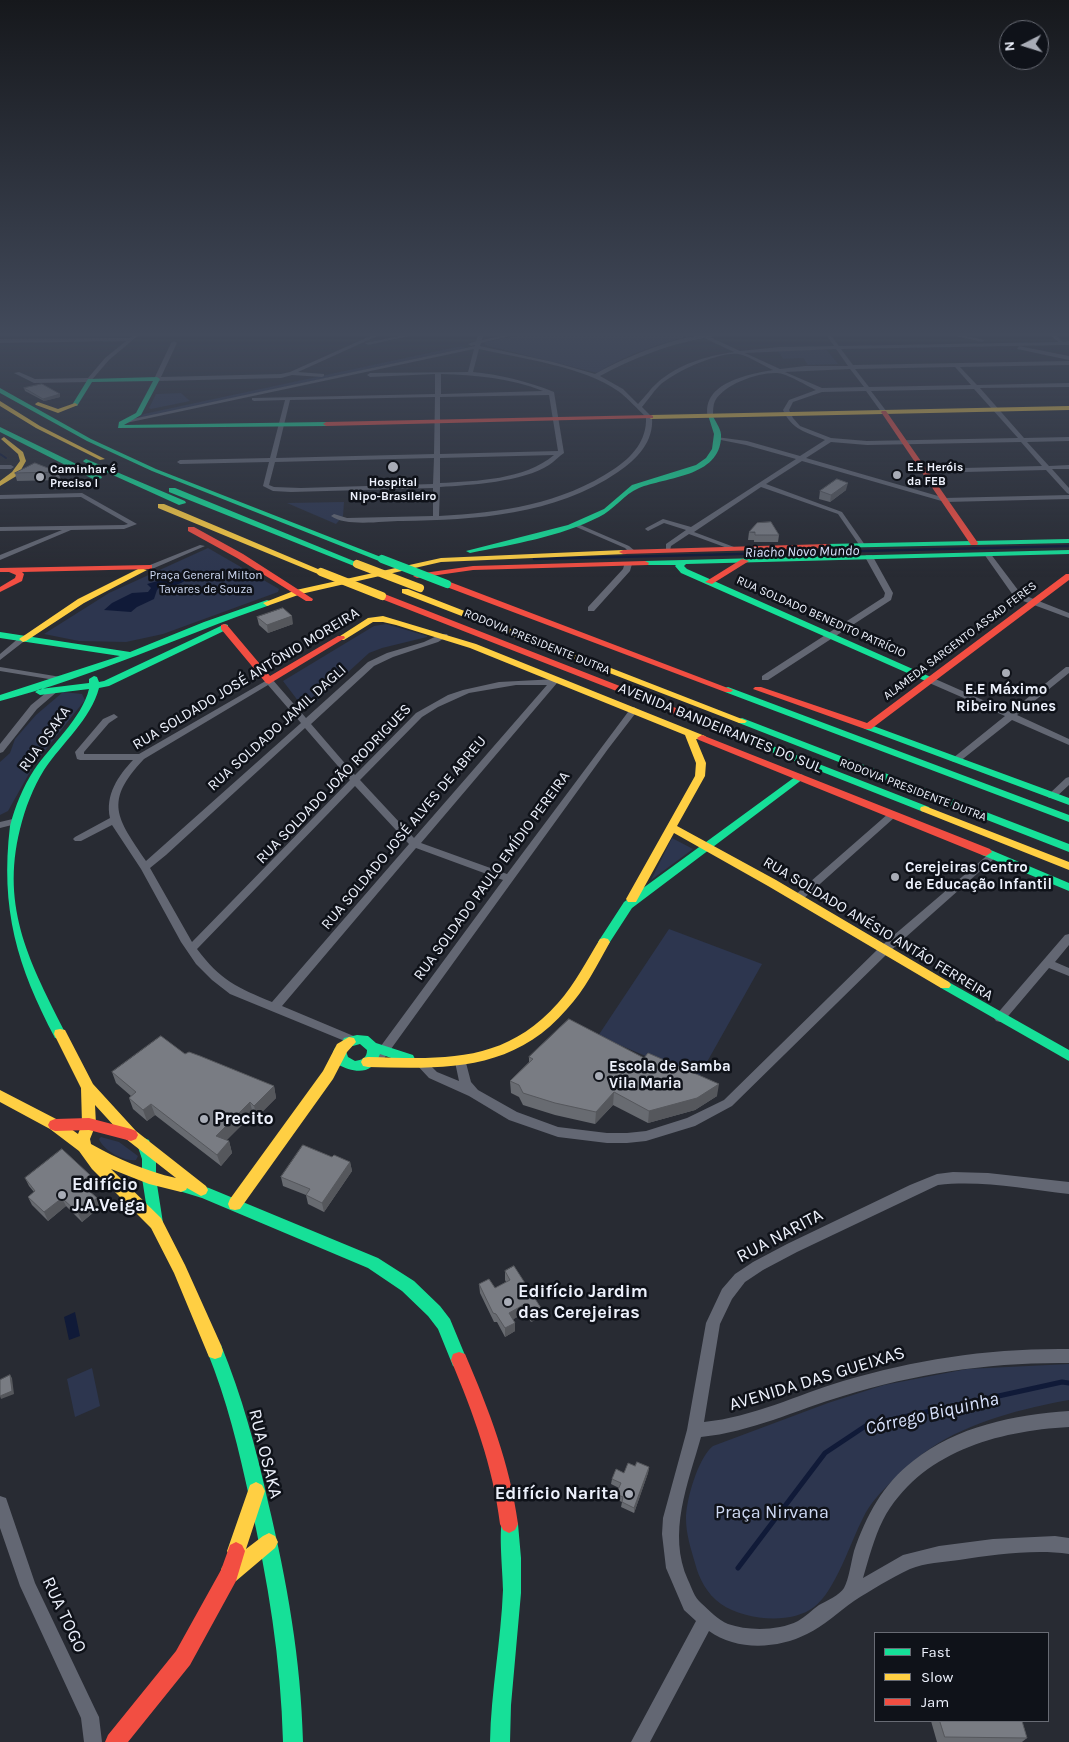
<!DOCTYPE html>
<meta charset="utf-8">
<style>
body{margin:0}
#map{position:relative;width:1069px;height:1742px;overflow:hidden;background:#282b33;font-family:Karla,sans-serif}
canvas{display:block}
.legend{position:absolute;left:874px;top:1632px;width:175px;height:90px;box-sizing:border-box;background:#0f1219;border:1px solid #686b74;margin:0;padding:6px 9px;list-style:none;font-size:15px;color:#edf1fc}
.legend li{display:flex;align-items:center;gap:10px;height:25px}
.legend b{width:25px;border:1px solid #686b74}
.north{position:absolute;left:999px;top:20px;width:50px;height:50px;box-sizing:border-box;background:#0f1219;border:1px solid #686b74;border-radius:50%;rotate:265deg;font-size:14px;font-weight:700;line-height:20px;text-align:center;color:#edf1fc}
.north::after{content:'';display:block;margin:auto;width:18px;height:22px;background:#a8acb6;clip-path:polygon(50% 0,100% 100%,50% 72%,0 100%)}
</style>
<div id="map">
<canvas width="1069" height="1742"></canvas>
<ul class="legend">
<li><b style="height:6px;background:#16e098"></b>Fast</li>
<li><b style="height:6px;background:#ffcf43"></b>Slow</li>
<li><b style="height:6px;background:#f24e42"></b>Jam</li>
</ul>
<div class="north">N</div>
</div>
<script>
const context = document.querySelector('canvas').getContext('2d');
context.lineJoin = 'round';
function paint(path, color) { context.fillStyle = color; context.fill(path, 'evenodd'); }
function stroke(path, color, width, dash) { context.strokeStyle = color; context.lineWidth = width; context.lineCap = dash ? 'butt' : 'round'; context.setLineDash(dash || []); context.stroke(path); }
function drawText(font, color, halo, rows, align = 'center') {
  context.font = font + ' Karla,sans-serif'; context.lineWidth = 5; context.setLineDash([]); context.textBaseline = 'middle'; context.strokeStyle = halo; context.fillStyle = color; for (const [text, x, y, turn = 0] of rows) {
    context.save(); context.translate(x, y); context.rotate((+turn || 0) * Math.PI / 180); context.textAlign = isNaN(turn) ? turn : align; if (halo) context.strokeText(text, 0, 0); context.fillText(text, 0, 0); context.restore();
  }
}
paint(new Path2D(`
 M531,333H689L693,335C659,344 627,354 597,373L484,345L486,342Z
 M461,346L466,348L136,419L144,414Z
 M803,350H827L838,364L808,365L803,358L783,359L778,351Z
 M181,393L190,401L151,409L149,408L156,394Z
 M344,502L343,516L336,524L287,503Z
 M208,548L279,589L278,592L163,634L126,642L79,641L44,634L109,593Z
 M386,624L427,636V637L382,648L369,653L310,707L305,710L283,681L374,626Z
 M63,692L82,694L85,700L35,763L8,811L0,815V762L10,753L15,739L36,715Z
 M672,838L693,849L651,880Z
 M669,929L762,964L698,1078L598,1036Z
 M101,1137L119,1142L138,1156L136,1160C124,1162 103,1150 99,1139Z
 M1069,1364V1400C1024,1408 969,1422 931,1448C917,1457 905,1469 893,1480C881,1492 870,1503 863,1518C851,1541 835,1592 814,1607C791,1625 744,1620 721,1604C707,1594 699,1579 695,1563C691,1549 686,1534 686,1519C686,1500 698,1458 713,1446L828,1403L884,1385L967,1369Z
 M92,1368L100,1406L75,1417L67,1379Z`), '#2d364f');
paint(new Path2D(`
 M178,575L190,576C185,584 168,588 160,587L157,590L154,599L137,607L131,612L104,610L112,603L132,593L148,592L151,588L147,584Z
 M75,1312L80,1336L69,1340L64,1317Z`), '#101a38');
stroke(new Path2D(`
 M0,454L6,458`), '#101a38', 2);
stroke(new Path2D(`
 M534,559L1069,546`), '#101a38', 2.5);
stroke(new Path2D(`
 M738,1568L825,1453L867,1425L1062,1382L1069,1383`), '#101a38', 5);
paint(new Path2D(`
 M135,333H141L109,360L90,382L34,383L14,373L19,372L35,379L88,378L105,358L126,341L0,343V339L130,338Z
 M377,333H384L298,372L324,374V376L322,377L292,375L281,378L157,381L154,379L171,343L174,341L177,343L161,377L281,374L290,372Z
 M414,333H423L368,345L365,343Z
 M479,333H484L482,340L515,333H523L481,343L480,346L553,362L595,374C633,353 690,330 733,333L710,337L740,351L779,347L834,346L825,333H829L839,346L1058,342L1048,333H1054L1063,342L1069,341V345L841,349L853,365L1069,361V365L960,367L977,385L1069,383V387L980,388L1024,438L1069,437V441L1027,442L1049,466L1069,465V469H1052L1069,488V494L1067,493L1046,470L924,473L921,471L924,469L1042,466L1021,442L867,445L831,442L806,458L945,498L1069,495V499L945,502L802,461L766,484L842,512L865,545L864,546H860L838,514L761,487L694,532L734,547V549H730L689,534L671,546L670,551H666V544L686,530L664,523L648,531L645,529L646,528L663,519L691,527L796,459L746,445L716,439V437L747,441L800,456L825,440C806,432 792,430 783,410L789,400L816,390C807,386 786,373 777,373C759,372 724,384 715,401C713,405 713,411 713,416L708,417C701,383 749,374 773,370C764,366 747,355 738,354C718,352 674,372 659,386C653,392 648,400 642,407L652,417C654,442 637,459 618,472C555,515 475,520 402,521C382,521 346,527 331,516L334,514L347,518L433,516V488L291,492L273,491L263,486L269,462L180,464L177,462L180,460L270,458L285,400L254,401L252,400V398L435,394V374L370,377L367,375L370,373L468,372L474,349L126,423L123,421L475,346V345L471,346L468,344L476,341ZM704,338L734,352C706,356 678,364 657,383C650,389 645,397 638,404L623,389L600,376C633,358 667,345 704,338ZM479,349C520,358 585,367 618,391C628,398 637,409 646,417C647,441 632,457 614,469C562,504 500,513 439,516L440,487C470,485 523,482 549,465C554,462 559,456 564,453L554,392C527,381 501,375 473,372ZM836,349L848,366H805L780,369L745,353ZM955,367L971,385L869,387L855,369ZM850,369L864,387L822,388L785,372ZM441,374C476,375 510,378 543,391L441,394ZM974,389L1018,438L867,441L831,438L800,426L793,418L789,410L793,402L822,392L866,391L882,413L884,414L887,412L871,391ZM549,395L558,451L440,454V397ZM435,397L434,454L276,458L290,400ZM554,455C524,480 477,481 440,483V458ZM434,458L433,484L301,488L274,487L269,485L275,462Z
 M942,333H951L985,340L982,342Z
 M1019,346L1069,356V360L1017,349Z
 M0,465H11L14,467L11,469H0Z
 M82,493L137,524L124,529L71,530L0,560V555L62,530L0,531V527L124,525L128,524L81,497L0,499V495Z
 M574,524H578L629,546L635,551L629,552L625,548L574,526Z
 M200,545L205,546L152,569L145,567Z
 M986,553H990L1021,594L1069,613V618L1015,598L984,554Z
 M866,555H872L893,593L891,600L768,680H762V676L884,597L885,593L865,557Z
 M625,562L632,564L630,571L594,611H588V607L623,569Z
 M441,634H447L448,636L438,642L393,657L374,666L311,724L355,775L416,713L448,695L463,690L499,682L557,679V683L421,843L507,874L631,708L634,707L638,710L608,749L383,1060L379,1062L375,1060L373,1057L375,1054L503,880L416,848L282,1006L356,1037L358,1040L356,1043L352,1044L230,994L212,980L196,964L181,942L141,869L112,825L81,841H75L73,839L75,837L110,818C105,795 118,776 133,760H80L77,759L75,752L103,719L114,714L118,717L109,723L84,752V754H139L269,679H272L306,718L368,662L387,653L424,642ZM268,685L301,723L146,861C117,818 103,802 144,759ZM516,685H547L414,838L360,780L422,717L438,707L469,693ZM305,728L350,780L192,942L150,868L166,855ZM355,786L409,844L272,1002C238,988 220,980 197,949Z
 M20,637H26L27,639L0,660V654Z
 M0,667L61,677L65,679L61,681L0,671Z
 M1066,667H1069V673L1017,715L1069,739V745L1012,720L959,762H953L952,760L953,758L1005,716L927,682V678H933L1010,712Z
 M52,688H55L59,690L37,709L3,752L0,753V744L31,705Z
 M1069,777V785L1055,798H1049L1047,796L1049,794L1066,778Z
 M892,812L895,813L897,815L895,817L802,900H794L793,898L794,896L889,813Z
 M17,818L20,819L22,821L20,823L0,828V822Z
 M993,852L998,855L996,857L888,953L732,1106L695,1126L646,1141L627,1143H607L558,1137L509,1120L469,1096L429,1078L415,1063L417,1060L421,1058L425,1060L437,1072L459,1081L455,1062L457,1059L461,1057L465,1059L471,1082L478,1090L517,1112L558,1127L607,1133H627L646,1131L687,1118L724,1100L880,947L990,853Z
 M1069,934V945L1055,962L1069,968V976L1049,968L1004,1021L1000,1022L996,1021L994,1018L996,1015L1065,935Z
 M953,1172L988,1173L1069,1182V1194C1026,1189 981,1180 938,1185L797,1252L763,1270L745,1282L732,1299L720,1324L704,1422C753,1417 797,1395 843,1381C917,1359 991,1348 1069,1349V1363C991,1362 918,1373 843,1396C796,1410 751,1432 701,1437C688,1484 667,1533 688,1580C692,1588 694,1597 701,1603C709,1610 718,1620 728,1624C748,1631 778,1631 798,1621C805,1617 812,1610 819,1605C826,1601 840,1595 844,1588C849,1579 851,1562 854,1551C866,1516 883,1484 913,1461C957,1426 1014,1415 1069,1411V1427C997,1431 920,1452 883,1520C874,1538 869,1558 863,1578L903,1555L939,1546L993,1539L1055,1536L1069,1538V1554C1033,1549 994,1555 959,1560C943,1562 925,1563 910,1569C891,1578 871,1590 854,1601C838,1612 824,1626 807,1634C778,1649 736,1651 709,1631L650,1742H631L696,1621L684,1610L666,1568L662,1534L663,1518L687,1430L706,1323L722,1289L735,1274L753,1262L787,1244L910,1185L937,1174Z
 M0,1496L6,1498L35,1583L96,1711L99,1717L102,1742H84L81,1718L20,1586L0,1528Z`), '#636773');
paint(new Path2D(`
 M157,377L160,379L141,415L124,425L326,422L329,424L326,426L118,428L119,422L136,413L153,381L92,382L77,406L72,405L88,379Z
 M0,388L91,439L156,469L386,559L379,561L152,471L87,441L0,393Z
 M708,415L713,416C716,423 722,430 721,437C720,477 666,477 639,488C624,494 614,510 599,517C559,537 514,544 470,553L466,551L568,525L604,509L632,485L696,465L706,458L712,449L714,434Z
 M0,427L101,476L102,478L95,480L0,432Z
 M86,459L185,501L186,503L179,505L84,462L83,461Z
 M169,488H175L361,564L354,566L169,492Z
 M1069,539V543L827,548L823,546L827,544Z
 M1069,550V554L686,564L684,566L687,569L933,678V682L930,683L681,573L675,566L676,565H645L641,563L645,561Z
 M267,600L270,601V605C180,636 93,677 0,701V695L120,656L0,638V632L130,652L204,622Z
 M225,624L228,625V629L109,686L99,688C91,719 62,743 44,770C33,788 25,808 20,829C0,909 31,965 66,1034L65,1038L60,1039L55,1038C17,966 0,909 10,826C15,806 23,787 34,770C51,745 82,718 89,689L40,695L35,692L40,689L89,683V679L94,676L97,677L99,682L104,681Z
 M728,687L1069,815V822L725,692V688Z
 M696,716L929,807L930,809L925,812L921,811L693,721L691,719L693,717Z
 M742,718L1069,844V852L739,723L737,721L739,719Z
 M868,724L1069,798V805L865,729L863,727Z
 M799,774L803,775L804,777L803,779L632,908L608,945H600L598,942L624,902Z
 M986,848L1069,883V891L982,855L980,852Z
 M945,980L1069,1050V1061L941,988L939,985L941,982Z
 M357,1035L368,1036L376,1043L413,1055L415,1059L413,1063L408,1064L380,1054C372,1076 354,1073 337,1064L333,1052L335,1048L340,1047L345,1048L348,1057L355,1061C362,1060 367,1058 367,1050L360,1044L349,1047L344,1046L342,1042L344,1038Z
 M144,1138L149,1140L156,1159V1178L163,1223L161,1228L156,1230L151,1228L149,1223L142,1178V1159L137,1144L139,1140Z
 M181,1180L209,1188L378,1258L414,1281L440,1306L450,1319L467,1360L465,1366L459,1368L453,1366L438,1329L428,1316L402,1291L368,1268L202,1198L176,1190L174,1186L176,1182Z
 M215,1343L221,1345C242,1396 256,1448 268,1502C287,1581 301,1660 303,1742H283C281,1660 268,1581 250,1501C239,1450 227,1400 207,1351L209,1345Z
 M509,1515L515,1518L518,1524L521,1558V1593L511,1705L510,1742H490C491,1691 501,1641 503,1590C503,1573 498,1529 503,1518Z`), '#16e098');
paint(new Path2D(`
 M0,401L40,426L105,459L100,460L36,428L0,406Z
 M38,402L58,409L75,403L78,405L58,413L36,405L35,404Z
 M1069,406V410L651,419L648,417L651,415Z
 M4,437L23,452L26,461L18,475L0,486V481L12,472L20,461L18,454L1,439Z
 M158,504H164L325,572L318,574L158,508Z
 M623,550L627,552L626,554L441,562L301,594L267,606L263,603L296,590L441,558Z
 M140,568L147,570L84,603L26,641L23,642L19,639L78,599Z
 M402,589H408L747,721L745,723H739L402,593Z
 M383,616L476,644L705,736L707,738L705,740L696,739L706,763L705,776L677,826L776,880L949,982L951,985L949,988H941L768,886L674,833L636,902H628L626,899L695,776L696,763L685,735L470,648L396,625L383,622H373L344,640H338L337,638L368,618Z
 M925,806L1069,862V870L921,811L920,809L921,807Z
 M604,938L608,939L610,942C597,965 585,990 567,1009C513,1072 444,1069 368,1067L363,1066L361,1062L363,1058L368,1057C443,1059 504,1064 558,1003C575,984 587,960 600,939Z
 M60,1029L65,1030L93,1084L136,1131L206,1186L208,1190L206,1194L201,1196L187,1188L186,1190L181,1192L149,1184L111,1169L161,1218L185,1265L221,1345L223,1351L221,1357L215,1359L209,1357L174,1273L151,1228L92,1169L79,1151L50,1129L0,1102V1090L60,1121L78,1134L82,1124L81,1088L54,1034L55,1030ZM95,1105L126,1139L176,1178C145,1171 118,1159 91,1144L90,1139L96,1124Z
 M349,1037L354,1038L356,1042L347,1052L333,1079L240,1209L235,1210L230,1209L228,1204L230,1199L323,1071L337,1044Z
 M256,1482L262,1485L265,1491L246,1549L263,1536L269,1533L275,1536L278,1542L275,1548L236,1581L229,1583L222,1581L220,1574L222,1567L233,1559L230,1557L227,1551L250,1485Z`), '#ffcf43');
paint(new Path2D(`
 M882,411H886L978,543L977,545H971L881,412Z
 M651,415L653,416V418L326,426L323,424L326,422Z
 M188,527H194L243,554L313,599L312,601H306L237,558L188,531Z
 M827,544H830V548L623,554L619,552L623,550Z
 M742,559L749,561L712,584L705,582Z
 M645,561L649,563L648,565L473,570L417,578L413,576L417,574L473,566Z
 M149,565H152V569L22,572L24,574L22,581L0,592V587L15,578L16,575L9,572H0V568Z
 M1066,574H1069V580L871,729H865L753,689L755,687H761L867,723Z
 M444,582H450L733,690L731,692H725L444,586Z
 M382,593L699,717L701,719L699,721H693L379,598V594Z
 M224,624L227,625L270,676L338,636H344L345,638L269,684L266,683L221,629V625Z
 M702,735L990,849L992,852L986,856L982,855L699,740L697,738Z
 M89,1118L131,1129L136,1131L138,1135L136,1139L131,1141L89,1130L55,1131L50,1129L48,1125L50,1121L55,1119Z
 M459,1352L465,1354C489,1410 510,1464 518,1524L515,1530L509,1533L503,1530L500,1524C493,1466 473,1413 451,1360L453,1354Z
 M236,1542L242,1545L245,1551L236,1581L190,1665L128,1742H105L108,1735L176,1651L221,1570L230,1545Z`), '#f24e42');
stroke(new Path2D(`
 M382,559L447,584`), '#16e098', 8);
stroke(new Path2D(`
 M357,564L420,588
 M321,572L382,596`), '#ffcf43', 8);
paint(new Path2D(`
 M24,388L60,397L44,401L25,391Z
 M58,472L61,480L17,481L15,473Z
 M846,490L830,502L819,499L820,491Z
 M749,532L779,535L778,542H754V540H748Z
 M257,617L293,624L268,633L259,625Z
 M185,1054L274,1086L276,1098L257,1117L253,1114L226,1140L229,1141L232,1153L221,1166L155,1115L147,1121L133,1109L129,1098L131,1096L116,1083L112,1072Z
 M529,1057L717,1096L695,1110L648,1123L613,1105L595,1124L555,1115L523,1105L519,1097L511,1093L510,1081L529,1062Z
 M332,1157L350,1162L352,1171L324,1212L308,1204L306,1195L283,1186L281,1177Z
 M25,1178L94,1184L87,1189L97,1198L100,1207L82,1222L66,1206L48,1221L32,1205L28,1197L34,1192L29,1186Z
 M505,1271L541,1308V1317L531,1322L525,1313L513,1319L515,1323V1331L505,1337L497,1322H494L480,1293L479,1284L495,1288L506,1282L505,1280Z
 M635,1466L649,1467L648,1473L634,1513L621,1507L622,1502L615,1499L616,1494L619,1488L611,1484L612,1479L624,1473Z
 M931,1721H1022L1027,1738L1022,1742H937Z`), '#686b71');
paint(new Path2D(`
 M60,394V397L44,401L43,399Z
 M848,483L846,490L830,502L831,495Z
 M292,616L293,624L268,633L267,625Z
 M719,1084L717,1096L695,1110L648,1123L649,1111Z
 M274,1086L276,1098L257,1117L254,1106Z
 M614,1092L613,1105L595,1124L596,1112Z
 M250,1102L253,1114L219,1148L216,1136Z
 M151,1104L155,1115L147,1121L143,1110Z
 M229,1141L232,1153L221,1166L217,1155Z
 M350,1162L352,1171L324,1212L322,1203Z
 M90,1175L94,1184L84,1192L80,1183Z
 M62,1198L66,1206L48,1221L44,1212Z
 M97,1198L100,1207L82,1222L78,1213Z
 M525,1304V1313L510,1321L509,1313Z
 M541,1308V1317L531,1322V1313Z
 M515,1323V1331L505,1337V1328Z
 M10,1375L12,1378L14,1394L1,1399L0,1396Z
 M649,1467L648,1473L634,1513V1508Z`), '#55575c');
const building = new Path2D(`
 M42,384L60,394L43,399L24,388Z
 M35,463L58,472L15,473Z
 M837,479L848,483L831,495L820,491Z
 M771,522L779,535H755V532H749L757,523Z
 M283,608L292,616L267,625L257,617Z
 M569,1019L644,1058L648,1053L719,1084L697,1098L649,1111L614,1092L596,1112L555,1103L523,1093L519,1085L510,1081L533,1059L529,1057Z
 M161,1036L185,1054L189,1052L200,1056L274,1086L254,1106L250,1102L216,1136L229,1141L217,1155L151,1104L143,1110L129,1098L136,1092L112,1072Z
 M303,1145L332,1157L334,1155L350,1162L322,1203L306,1195L310,1189L281,1177Z
 M62,1149L90,1175L80,1183L97,1198L78,1213L62,1198L44,1212L28,1197L35,1191L25,1178Z
 M514,1266L541,1308L531,1313L525,1304L509,1313L515,1323L505,1328L496,1314L493,1313L479,1284L489,1279L495,1288L510,1280L505,1271Z
 M10,1375L12,1391L0,1396V1380Z
 M637,1462L649,1467L634,1508L622,1502L623,1497L616,1494L621,1483L612,1479L616,1469L624,1473L628,1463L635,1466Z
 M940,1721H1022L1027,1738L945,1737Z`);
paint(building, '#797c83');
stroke(building, '#55575c', 1);
const sky = context.createLinearGradient(0, 0, 0, 577);
sky.addColorStop(0, '#16181c');
sky.addColorStop(0.58, '#424a5b');
sky.addColorStop(1, '#424a5b00');
context.fillStyle = sky;
context.fillRect(0, 0, 1069, 577);
for (const [x, y, r, color] of [
 [393,467,6,"#a8acb6"],
 [897,475,5,"#a8acb6"],
 [40,477,5,"#a8acb6"],
 [1006,673,5,"#a8acb6"],
 [895,877,5,"#a8acb6"],
 [599,1076,5,"#a8acb6"],
 [204,1119,5,"#a8acb6"],
 [62,1195,5,"#a8acb6"],
 [508,1302,5,"#a8acb6"],
 [629,1494,5,"#a8acb6"]
]) { const dot = new Path2D(); dot.arc(x, y, r, 0, 2 * Math.PI); context.fillStyle = color; context.fill(dot); stroke(dot, '#0f1219', 2); }
drawText('bold 12px', '#edf1fc', '#0f1219', [
 ["E.E Heróis",907,468],
 ["da FEB",907,482],
 ["Caminhar é",50,470],
 ["Preciso I",50,484],
 ["Hospital",393,483,"center"],
 ["Nipo-Brasileiro",393,497,"center"]
], 'left');
drawText('12px', '#ced9f3', '#0f1219', [
 ["Praça General Milton",206,576],
 ["Tavares de Souza",206,590]
]);
drawText('12px', '#edf1fc', '#0f1219', [
 ["RUA SOLDADO BENEDITO PATRÍCIO",821,617,24],
 ["ALAMEDA SARGENTO ASSAD FERES",960,641,-37],
 ["RODOVIA PRESIDENTE DUTRA",537,642,22],
 ["RODOVIA PRESIDENTE DUTRA",913,790,21]
]);
drawText('italic 14px', '#d8e2fd', '#0f1219', [
 ["Riacho Novo Mundo",802,552,-1]
]);
drawText('15px', '#edf1fc', '#0f1219', [
 ["RUA SOLDADO JOSÉ ANTÔNIO MOREIRA",246,679,-31],
 ["RUA SOLDADO JAMIL DAGLI",277,728,-42],
 ["AVENIDA BANDEIRANTES DO SUL",720,728,22],
 ["RUA OSAKA",45,739,-54],
 ["RUA SOLDADO JOÃO RODRIGUES",334,784,-46],
 ["RUA SOLDADO JOSÉ ALVES DE ABREU",404,833,-50],
 ["RUA SOLDADO PAULO EMÍDIO PEREIRA",492,876,-54],
 ["RUA SOLDADO ANÉSIO ANTÃO FERREIRA",878,929,31]
]);
drawText('bold 15px', '#edf1fc', '#0f1219', [
 ["E.E Máximo",1006,690,"center"],
 ["Ribeiro Nunes",1006,707,"center"],
 ["Cerejeiras Centro",905,868],
 ["de Educação Infantil",905,885],
 ["Escola de Samba",609,1067],
 ["Vila Maria",609,1084]
], 'left');
drawText('bold 18px', '#edf1fc', '#0f1219', [
 ["Precito",214,1119],
 ["Edifício",72,1185],
 ["J.A.Veiga",72,1206],
 ["Edifício Jardim",518,1292],
 ["das Cerejeiras",518,1313],
 ["Edifício Narita",619,1494,"right"]
], 'left');
drawText('18px', '#edf1fc', '#0f1219', [
 ["RUA NARITA",780,1236,-28],
 ["AVENIDA DAS GUEIXAS",817,1379,-17],
 ["RUA OSAKA",265,1454,76],
 ["RUA TOGO",64,1615,65]
]);
drawText('18px', '#ced9f3', '#0f1219', [
 ["Praça Nirvana",772,1513]
]);
drawText('italic 19px', '#d8e2fd', '#0f1219', [
 ["Córrego Biquinha",932,1414,-13]
]);
</script>
